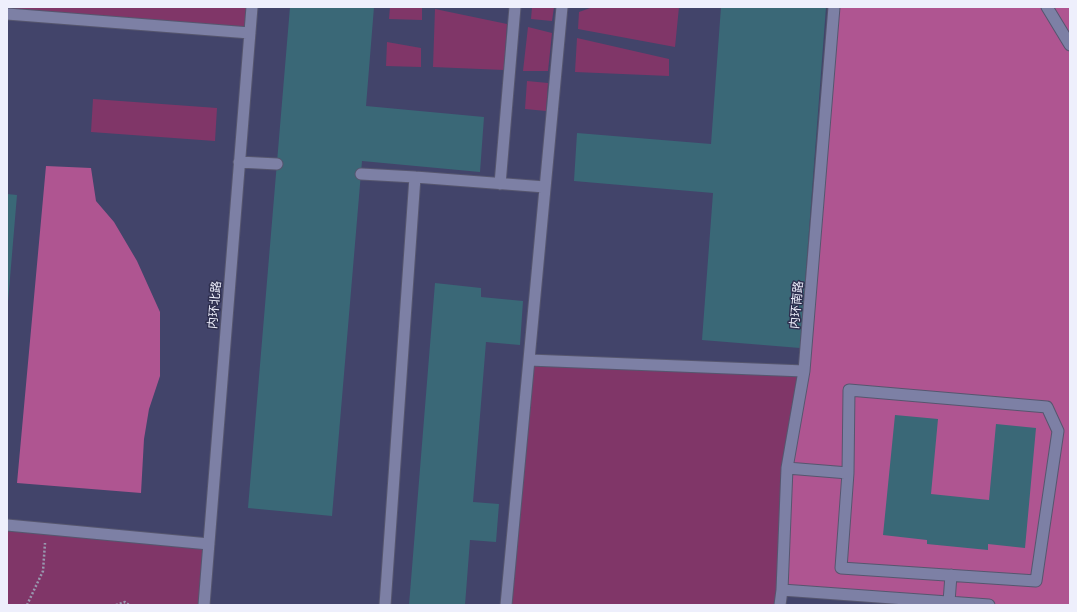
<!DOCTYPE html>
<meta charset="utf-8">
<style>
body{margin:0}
#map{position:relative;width:1077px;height:612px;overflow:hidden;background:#38395a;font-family:"IBM Plex Sans",sans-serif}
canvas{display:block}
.frame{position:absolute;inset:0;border:8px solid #eeeffc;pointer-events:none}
</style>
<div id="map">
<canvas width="1077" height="612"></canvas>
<div class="frame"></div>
</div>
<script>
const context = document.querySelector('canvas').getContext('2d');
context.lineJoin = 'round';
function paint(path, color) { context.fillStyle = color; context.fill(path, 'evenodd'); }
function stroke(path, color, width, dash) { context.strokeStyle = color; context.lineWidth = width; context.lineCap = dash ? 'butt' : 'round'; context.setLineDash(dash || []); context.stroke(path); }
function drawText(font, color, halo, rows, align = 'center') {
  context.font = font + ' "IBM Plex Sans","Noto Sans SC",sans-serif'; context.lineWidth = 3; context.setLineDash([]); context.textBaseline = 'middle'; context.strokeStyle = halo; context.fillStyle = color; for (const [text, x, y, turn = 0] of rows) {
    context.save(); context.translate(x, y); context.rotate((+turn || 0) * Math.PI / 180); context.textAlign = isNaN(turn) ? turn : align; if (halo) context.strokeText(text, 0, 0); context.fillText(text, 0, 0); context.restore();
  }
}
paint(new Path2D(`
 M7,7H1070V605H7Z`), '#42446a');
paint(new Path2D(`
 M7,7H252L250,33L7,14Z
 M390,7H422V20L389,19Z
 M532,7H554L552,21L531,19Z
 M593,7H679L675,47L578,29L579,12Z
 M435,9L507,24L504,70L433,67Z
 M528,27L552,33L548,71H523Z
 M577,38L669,59V76L575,72Z
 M387,42L421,48V67L386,66Z
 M527,81L548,83L546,111L525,109Z
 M93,99L217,108L215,141L91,132Z
 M529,360L804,371L780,605H506Z
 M7,525L209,544L204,605H7Z`), '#803668');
paint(new Path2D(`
 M833,7H1070V605H987L782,590Z
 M46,166L91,168L96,201L114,222L137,261L160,312V376L149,409L144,439L141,493L17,483Z`), '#af5591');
paint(new Path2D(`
 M290,7H374L366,106L484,117L480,172L362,161L332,516L248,508Z
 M721,7H826L800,348L702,340L713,193L574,181L577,133L711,144Z
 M7,194L17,195L8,302H7Z
 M435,283L481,288V297L523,301L520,345L486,342L473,502L499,504L496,542L470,540L465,605H409Z
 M895,415L938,419L931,494L989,500L996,424L1036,428L1025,548L988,544V550L927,544V540L883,535Z`), '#3a6877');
const service = new Path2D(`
 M1047,7L1070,45
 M7,14L250,33
 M239,162L277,164
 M361,174L415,177L545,187
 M500,184L515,7
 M529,360L804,371
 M787,468L848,473L849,390L1047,407L1058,431L1036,581L841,568L848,473
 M7,525L209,544
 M782,590L989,605
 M949,602L951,575
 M204,605L252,7
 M385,605L415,177
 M506,605L562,7
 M780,605L782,590L787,468L804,371L834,7`);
stroke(service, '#56566f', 13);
stroke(new Path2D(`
 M27,605L43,571L45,543
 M116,605L125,602L129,605`), '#9899af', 2.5, [2, 2]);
stroke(service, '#7d80a5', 11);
drawText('12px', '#eeeffc', '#2e2f4f', [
 ["内环北路",215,305,-85],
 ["内环南路",797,305,-85]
]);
</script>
